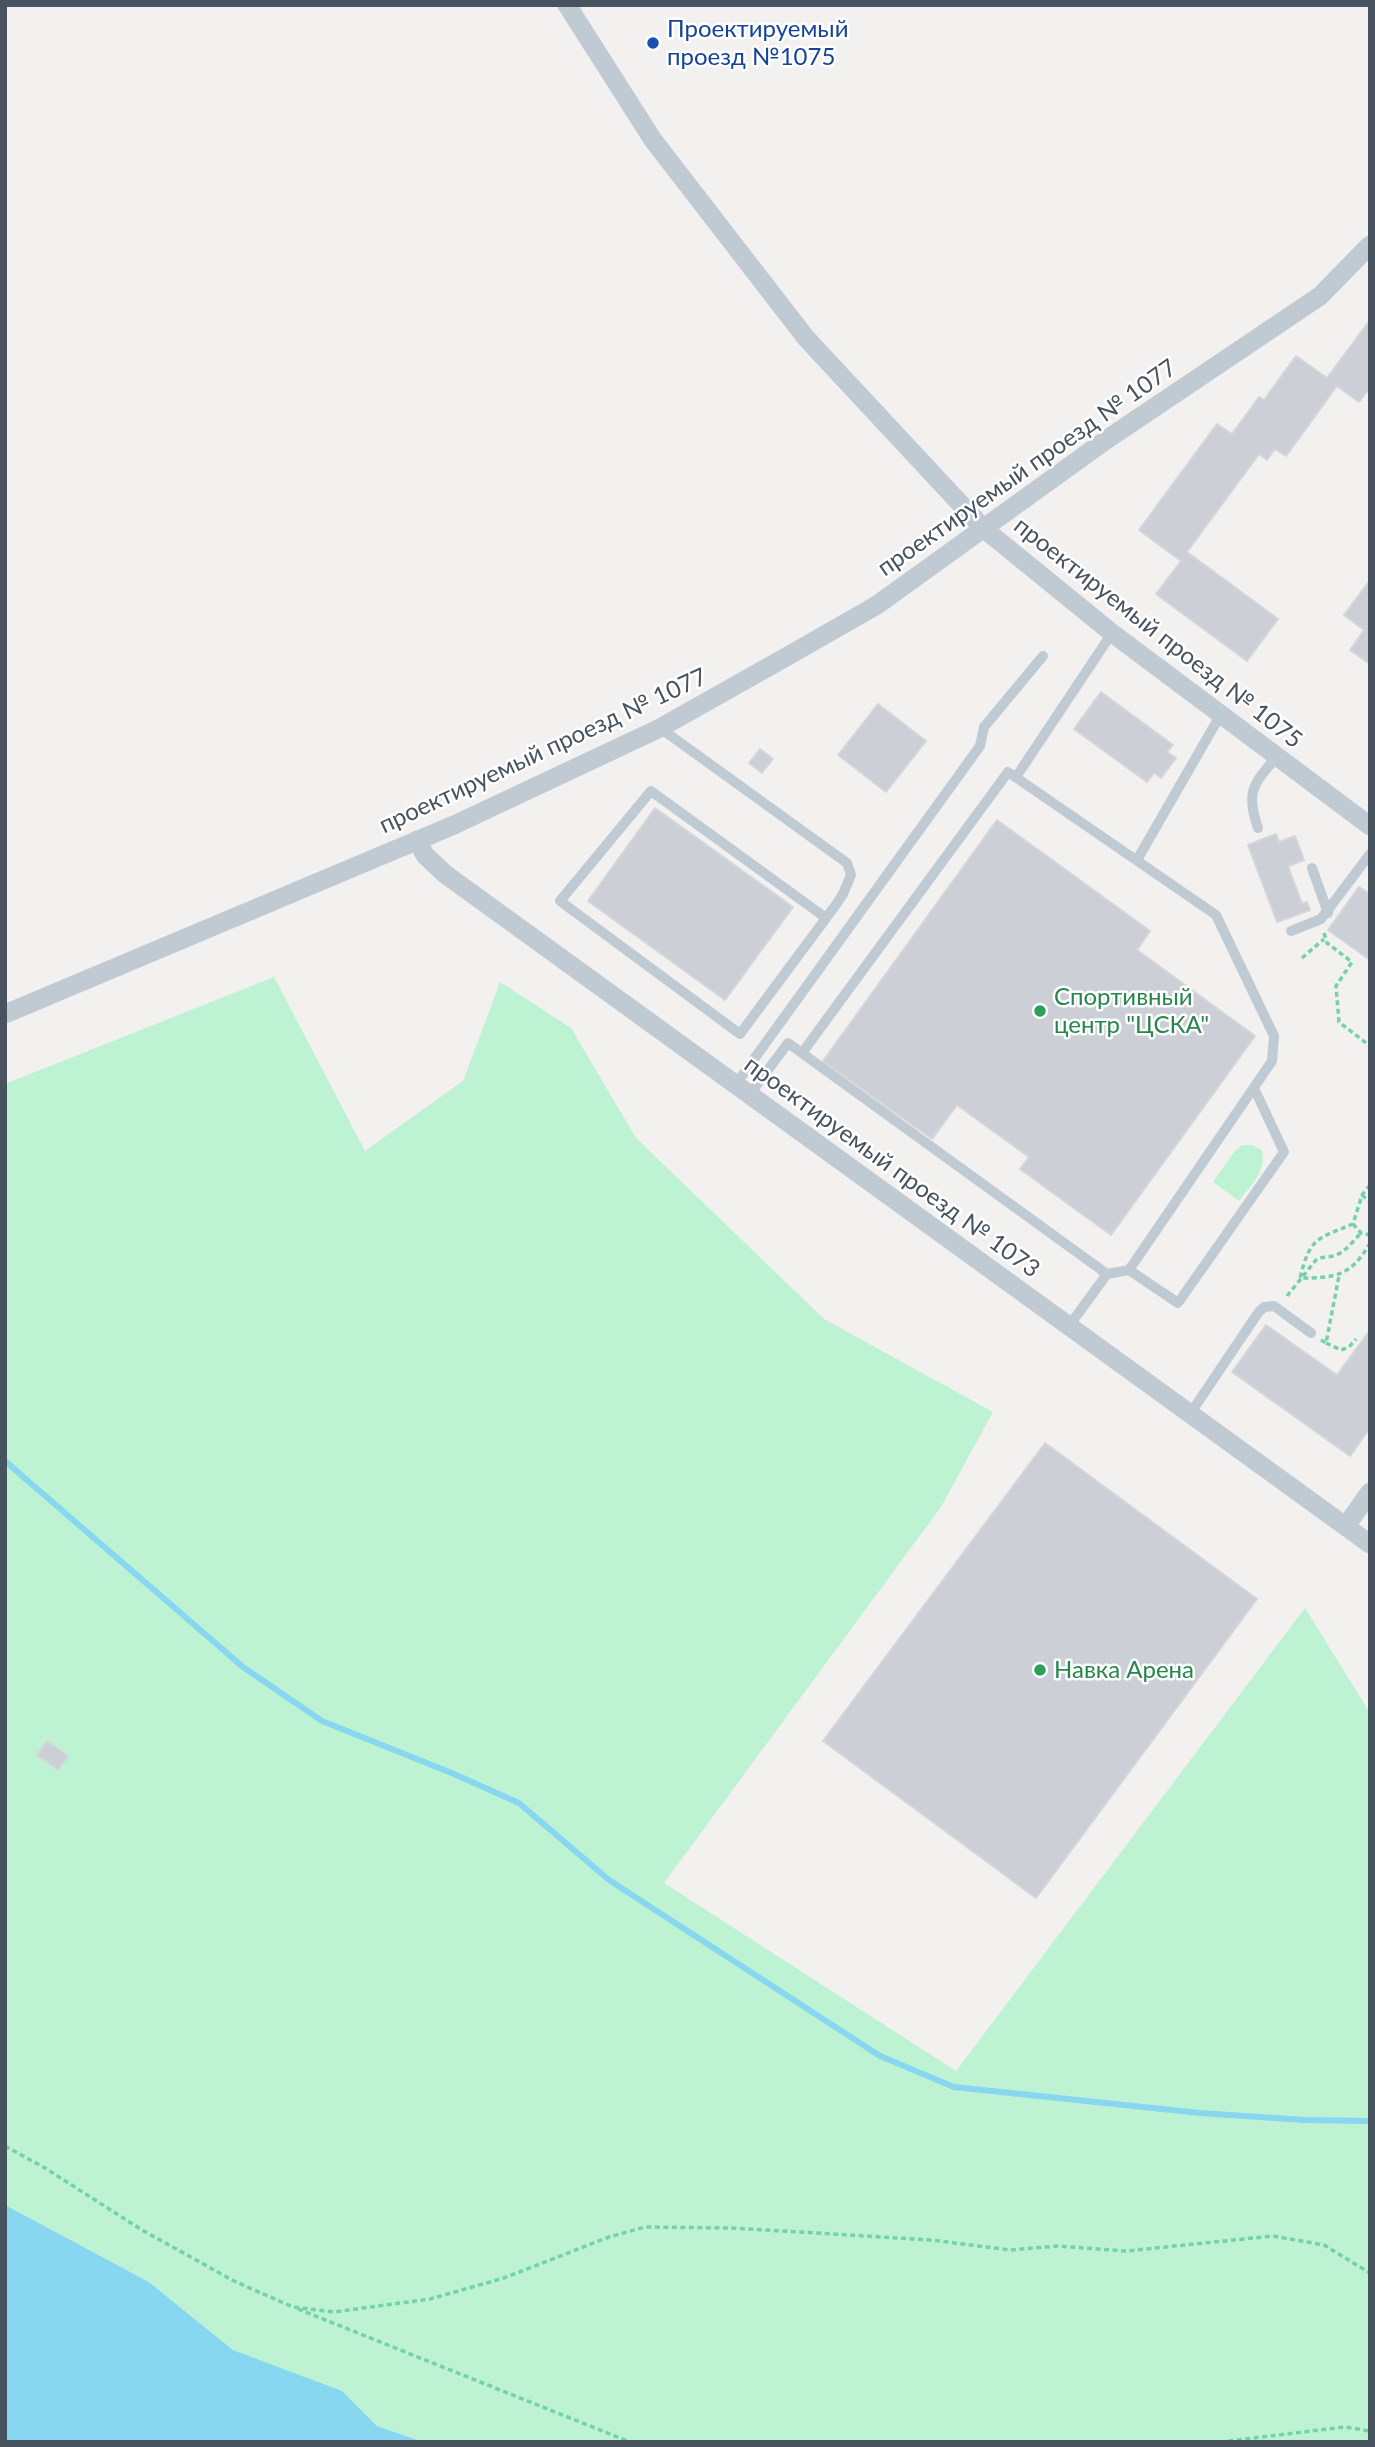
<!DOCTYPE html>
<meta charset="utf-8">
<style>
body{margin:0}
#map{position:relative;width:1375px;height:2447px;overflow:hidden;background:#f3f0f0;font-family:Lato,sans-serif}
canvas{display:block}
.frame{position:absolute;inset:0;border:7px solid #47535f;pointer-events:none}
</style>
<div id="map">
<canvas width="1375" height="2447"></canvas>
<div class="frame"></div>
</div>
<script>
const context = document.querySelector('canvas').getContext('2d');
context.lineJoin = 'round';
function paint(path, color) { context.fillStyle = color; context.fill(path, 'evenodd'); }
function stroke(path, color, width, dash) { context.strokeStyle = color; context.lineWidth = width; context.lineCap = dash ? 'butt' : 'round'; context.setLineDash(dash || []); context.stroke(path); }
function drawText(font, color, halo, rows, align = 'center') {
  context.font = font + ' Lato,sans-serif'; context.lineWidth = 5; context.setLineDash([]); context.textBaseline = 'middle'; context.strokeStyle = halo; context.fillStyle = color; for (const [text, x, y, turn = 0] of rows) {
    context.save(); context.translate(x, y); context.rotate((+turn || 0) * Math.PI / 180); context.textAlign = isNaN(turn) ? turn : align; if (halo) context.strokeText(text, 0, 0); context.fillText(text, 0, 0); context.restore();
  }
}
paint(new Path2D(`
 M274,977L365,1151L463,1081L500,982L571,1028L636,1138L824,1319L993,1412L941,1507L664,1883L956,2071L1305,1608L1370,1713V2442H423L377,2426L341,2391L233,2350L149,2282L5,2205V1084Z
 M1242,1145H1252L1262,1150C1266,1172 1252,1184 1239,1201L1213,1182L1235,1151Z`), '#bdf2d3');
paint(new Path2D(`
 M5,2205L149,2282L233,2350L342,2391L377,2426L423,2442H5Z`), '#88d7f1');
stroke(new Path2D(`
 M5,1461L243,1667L322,1721L454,1774L519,1803L609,1880L880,2056L954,2087L1200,2113L1304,2120L1370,2121`), '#88d7f1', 6);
const building = new Path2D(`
 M1370,320V393L1367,391L1359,402L1337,386L1286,456L1275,449L1267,460L1259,454L1187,552L1278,619L1247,661L1156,594L1181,561L1139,530L1217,424L1232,434L1259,397L1264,400L1296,356L1327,378Z
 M1370,580V664L1350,650L1364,630L1344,615Z
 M1101,692L1173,745L1167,752L1176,758L1161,778L1154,773L1147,782L1074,729Z
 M878,704L926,741L886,792L838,755Z
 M760,749L773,759L762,773L749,763Z
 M655,808L793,907L725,1000L588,901Z
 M997,820L1150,931L1137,950L1255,1036L1111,1235L1020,1169L1029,1157L957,1105L932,1139L823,1061Z
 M1276,834L1279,842L1295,836L1304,860L1288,866L1302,904L1307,902L1310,910L1277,922L1248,845Z
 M1359,887L1370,894V960L1328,930Z
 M1266,1325L1337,1375L1370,1330V1428L1350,1456L1232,1372Z
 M1045,1443L1257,1599L1036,1898L823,1741Z
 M47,1741L68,1756L58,1770L37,1755Z`);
paint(building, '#cccfd5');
stroke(building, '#d4d6dc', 2);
stroke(new Path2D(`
 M1324,933L1327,943L1352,962L1336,986L1339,1022L1370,1046
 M1302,958L1324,939
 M1370,1185L1362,1195L1353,1224C1316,1239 1310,1238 1300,1278C1336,1278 1351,1276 1370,1243
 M1362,1195L1370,1202
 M1353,1224L1361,1233L1370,1235
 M1287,1296L1316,1260C1322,1256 1326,1258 1333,1256C1345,1253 1353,1241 1361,1233
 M1321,1340L1326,1343L1339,1276
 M1326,1343L1341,1350L1349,1347L1356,1339
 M5,2146L45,2168L142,2230L234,2281L293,2307L334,2312L430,2299L504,2278L609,2237L645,2227L732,2228L932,2240L1010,2250L1058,2246L1126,2251L1273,2236L1324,2245L1370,2273
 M298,2309L630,2442
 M1220,2442L1345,2427L1370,2431`), '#73d2a7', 3.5, [5, 3.5]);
stroke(new Path2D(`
 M660,728L847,863L851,875L843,894L835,906L740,1034L560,901L651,791L826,918
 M1016,777L1112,633
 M1258,828C1245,791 1254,784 1277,756
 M1137,860L1221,714
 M1312,868L1328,913
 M1291,931L1321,919L1370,854
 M802,1053L1008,772L1216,915L1274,1036L1272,1061L1129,1270L1107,1274
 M736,1084L980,746L984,727L1043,656
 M750,1094L788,1043L1107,1274L1069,1326
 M1129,1270L1178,1303L1284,1152L1254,1088
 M1190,1414L1258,1313L1264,1307L1274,1306L1311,1333`), '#c0cad3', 10);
stroke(new Path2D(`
 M567,5L653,140L806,338L983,528L1112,633L1370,826
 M417,840L425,855L445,874L1370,1544
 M5,1014L454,825L660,728L786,657L877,605L1106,440L1320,296L1370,245
 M1346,1526L1370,1492`), '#c0cad3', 19);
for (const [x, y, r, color] of [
 [653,43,7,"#1a4fb4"],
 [1040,1011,7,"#2e9e5b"],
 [1040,1670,7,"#2e9e5b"]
]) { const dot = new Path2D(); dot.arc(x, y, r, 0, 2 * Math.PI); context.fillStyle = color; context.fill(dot); stroke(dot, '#fff', 2.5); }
drawText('24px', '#164399', '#fff', [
 ["Проектируемый",667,29],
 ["проезд №1075",667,57]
], 'left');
drawText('24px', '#47535f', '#fff', [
 ["проектируемый проезд № 1077",1027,468,-35],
 ["проектируемый проезд № 1075",1158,633,38],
 ["проектируемый проезд № 1077",543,751,-25],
 ["проектируемый проезд № 1073",892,1167,36]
]);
drawText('24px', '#27864d', '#fff', [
 ["Спортивный",1054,997],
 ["центр \"ЦСКА\"",1054,1025],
 ["Навка Арена",1054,1670]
], 'left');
</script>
